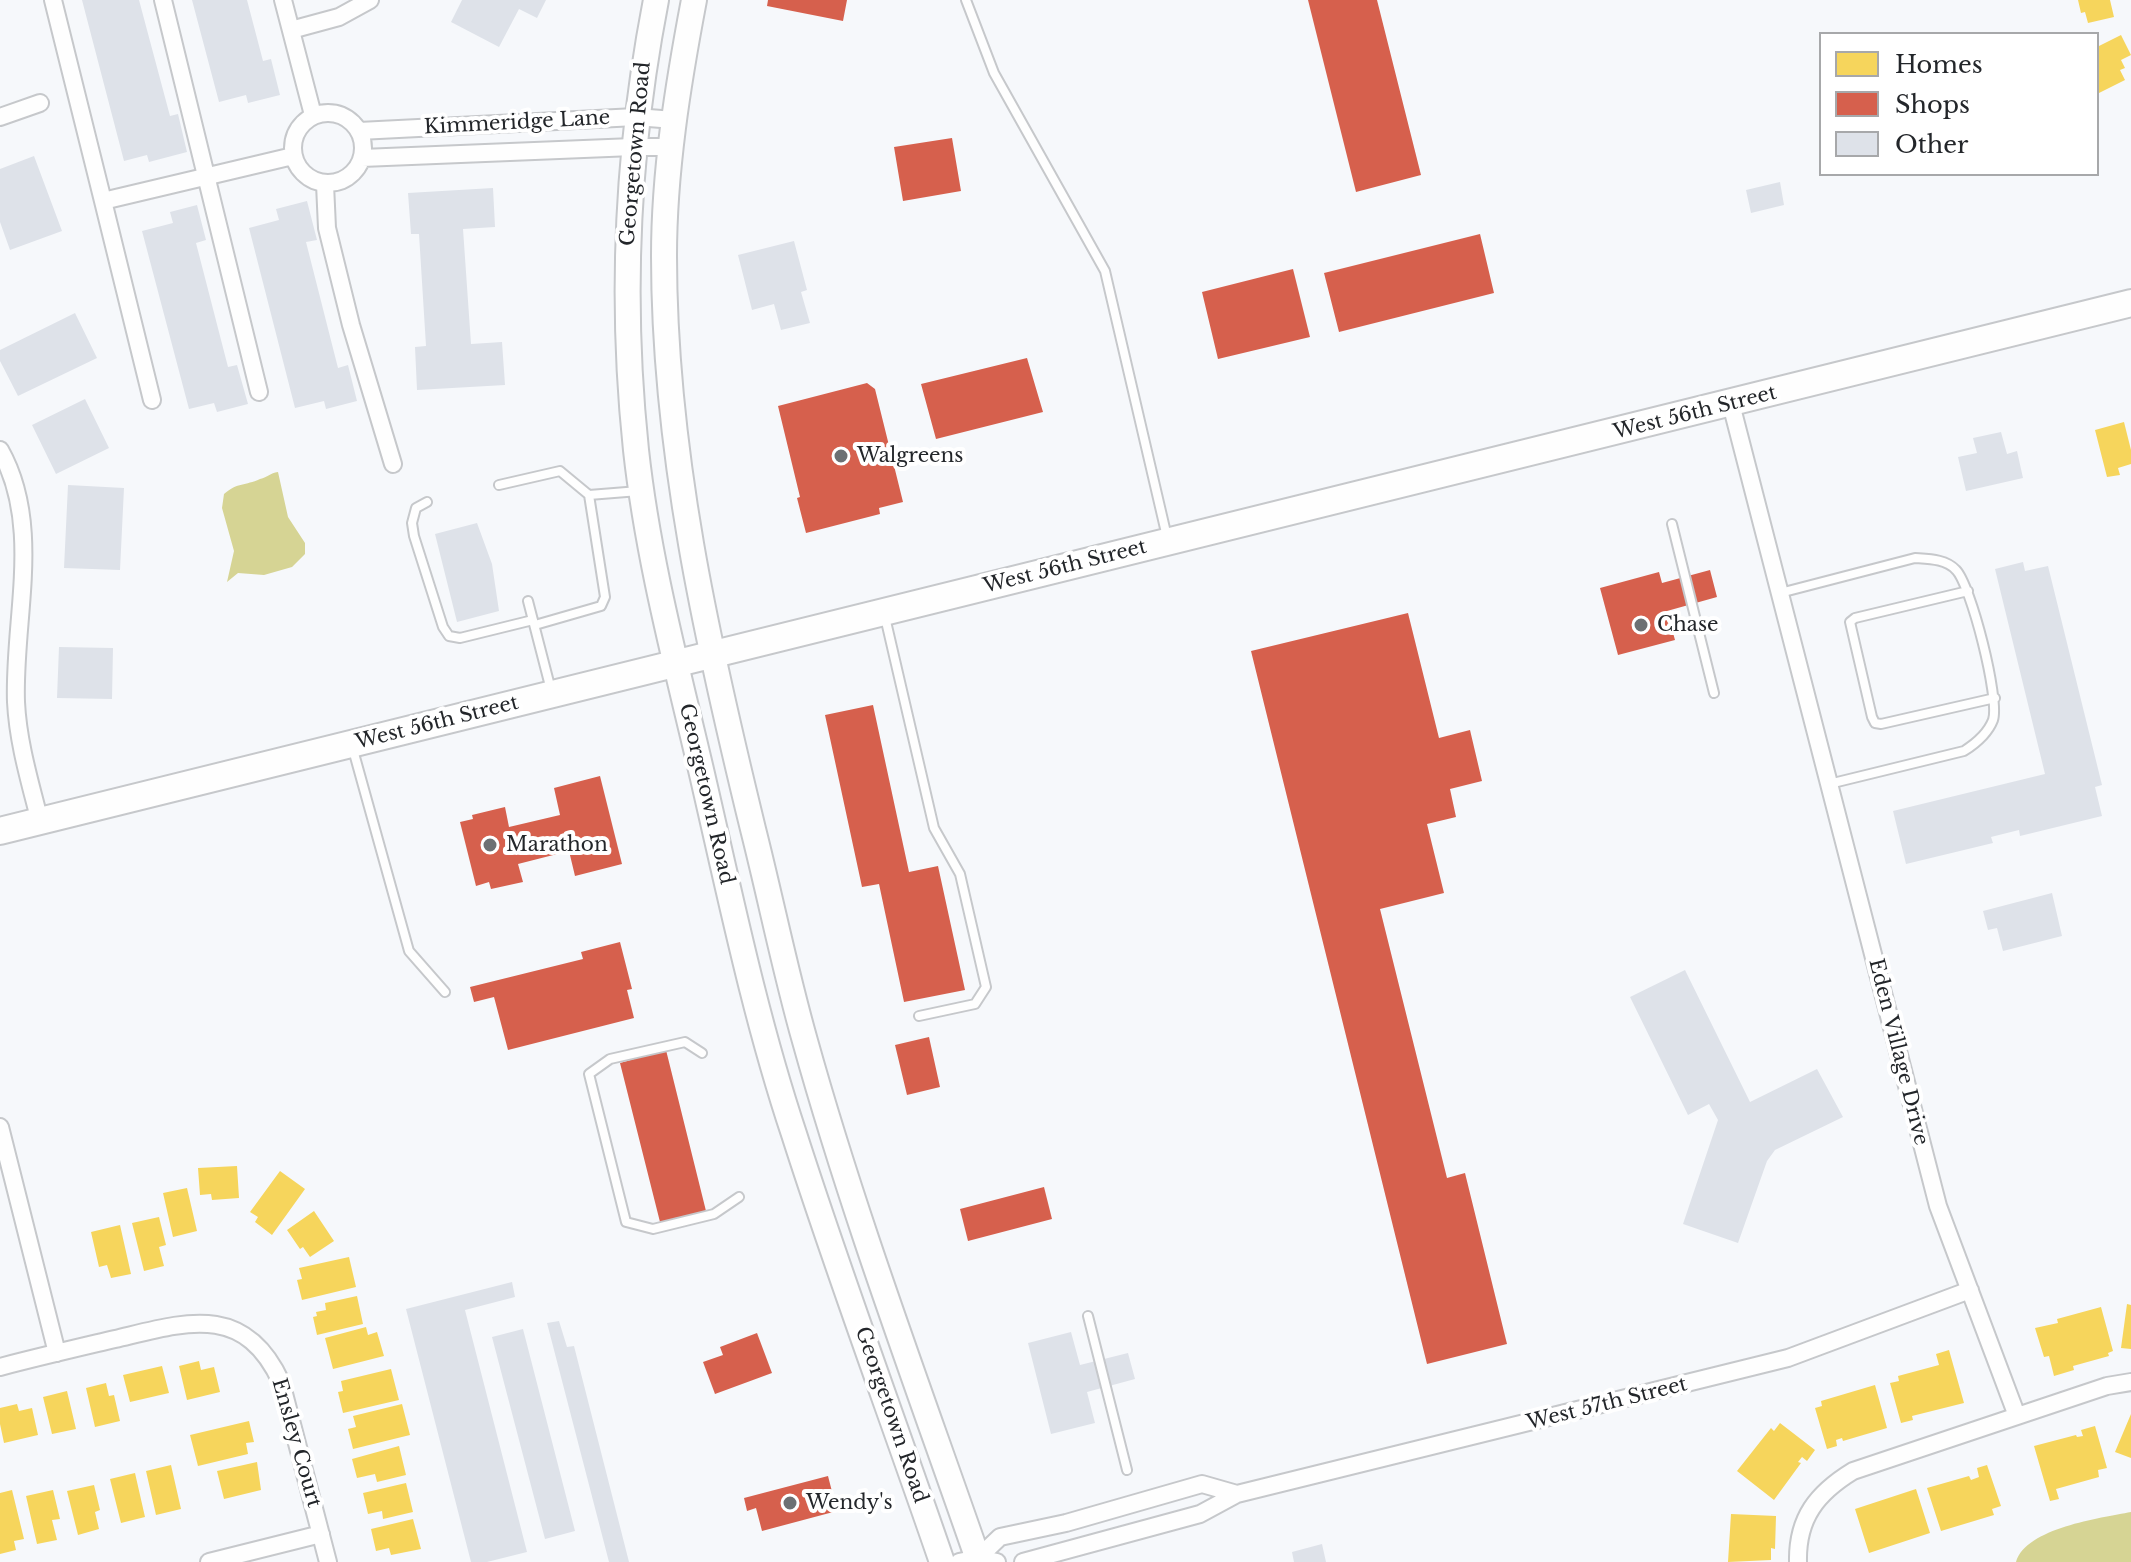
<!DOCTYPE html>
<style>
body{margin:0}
#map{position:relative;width:2131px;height:1562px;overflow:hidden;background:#f6f8fb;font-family:"Libre Baskerville",serif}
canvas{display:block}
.legend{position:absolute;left:1819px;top:32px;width:280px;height:144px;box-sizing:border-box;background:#fff;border:2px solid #a7a8aa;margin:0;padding:10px 14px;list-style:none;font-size:24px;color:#23262a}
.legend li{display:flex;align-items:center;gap:16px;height:40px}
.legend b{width:40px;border:2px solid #a7a8aa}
</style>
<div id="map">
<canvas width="2131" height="1562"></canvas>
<ul class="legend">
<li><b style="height:22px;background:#f6d55c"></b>Homes</li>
<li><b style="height:22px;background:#d6604d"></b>Shops</li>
<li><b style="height:22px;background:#dee2e9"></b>Other</li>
</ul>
</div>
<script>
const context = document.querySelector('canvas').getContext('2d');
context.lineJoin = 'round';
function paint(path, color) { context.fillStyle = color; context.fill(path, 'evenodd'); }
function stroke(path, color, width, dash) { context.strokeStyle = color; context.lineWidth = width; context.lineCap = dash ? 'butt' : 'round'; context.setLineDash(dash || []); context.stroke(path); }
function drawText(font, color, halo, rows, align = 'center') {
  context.font = font + ' "Libre Baskerville",serif'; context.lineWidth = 8; context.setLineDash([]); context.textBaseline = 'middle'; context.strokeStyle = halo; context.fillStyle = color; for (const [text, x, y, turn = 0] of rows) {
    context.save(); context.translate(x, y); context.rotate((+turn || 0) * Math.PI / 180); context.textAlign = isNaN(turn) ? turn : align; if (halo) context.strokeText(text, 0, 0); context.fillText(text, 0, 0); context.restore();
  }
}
paint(new Path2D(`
 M278,472L288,517L305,543V554L292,567L264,575L238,573L227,582L234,551L222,508L224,494C238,482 245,486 260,479C268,477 270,473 278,472Z
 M2131,1512V1562H2016C2026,1528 2100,1518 2131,1512Z`), '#d6d494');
paint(new Path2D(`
 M2078,0H2110L2114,17L2088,23L2085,12L2081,13Z
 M2121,35L2131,55L2121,60L2125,68L2120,70L2125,80L2099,93L2097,88V47Z
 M2124,422L2131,450V464L2118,468L2120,475L2107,477L2095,430Z
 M237,1166L239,1198L212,1200L211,1194L200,1195L198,1168Z
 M280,1171L305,1189L272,1235L255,1222L258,1217L250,1212Z
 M187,1188L197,1231L173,1237L163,1193Z
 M314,1211L334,1241L310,1257L303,1247L300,1249L287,1230Z
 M159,1217L166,1245L159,1247L164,1266L144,1271L132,1223Z
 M120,1225L131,1274L111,1278L107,1265L99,1267L91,1232Z
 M349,1257L356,1287L302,1300L297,1280L302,1279L299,1268Z
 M357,1296L363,1324L317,1335L313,1317L317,1316L316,1312L326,1310L325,1303Z
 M2127,1304L2131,1305V1349L2121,1348Z
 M2101,1307L2113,1351L2108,1353L2109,1356L2073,1366L2074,1370L2054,1376L2049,1356L2044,1357L2035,1328L2058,1323L2057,1319Z
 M366,1327L368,1335L377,1332L384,1356L333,1369L325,1338Z
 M1949,1350L1964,1403L1912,1416L1913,1420L1901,1423L1890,1383L1899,1381L1898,1376L1939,1365L1936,1354Z
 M199,1361L201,1370L214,1367L220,1392L187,1400L179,1366Z
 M162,1366L169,1393L130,1402L123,1375Z
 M391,1369L399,1400L343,1413L338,1392L343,1391L341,1381Z
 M106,1383L109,1396L114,1395L120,1421L95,1427L86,1388Z
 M1875,1385L1887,1428L1843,1441L1842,1438L1836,1440L1837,1446L1827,1449L1815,1408L1822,1406L1821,1401Z
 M67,1391L76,1429L52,1434L43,1397Z
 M17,1404L19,1411L32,1408L38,1435L4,1443L0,1424V1408Z
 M402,1404L410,1435L353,1449L348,1429L356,1427L353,1416Z
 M2131,1414V1458L2115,1452Z
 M249,1421L254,1442L246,1443L248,1454L198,1466L190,1435Z
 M1780,1423L1815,1450L1807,1461L1802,1457L1798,1462L1801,1463L1774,1500L1737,1471L1771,1428L1774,1431Z
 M2095,1426L2107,1468L2098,1470L2099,1477L2056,1489L2059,1499L2050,1501L2034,1446L2076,1435L2077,1437L2083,1436L2081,1430Z
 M399,1446L406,1475L377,1482L375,1474L357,1478L352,1459Z
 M257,1462L261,1490L224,1499L217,1471Z
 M171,1465L181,1509L156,1515L146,1471Z
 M1987,1465L2001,1506L1992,1509L1994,1515L1941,1531L1927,1488L1969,1476L1971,1480L1979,1477L1977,1468Z
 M135,1473L145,1517L121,1523L110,1479Z
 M406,1483L413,1512L383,1519L382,1511L368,1514L363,1493Z
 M94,1485L100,1510L95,1512L99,1529L78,1535L67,1491Z
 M1916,1489L1930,1533L1869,1553L1855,1509Z
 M12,1490L24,1539L14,1541L16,1550L0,1554V1493Z
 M53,1490L60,1519L52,1520L57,1540L37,1544L26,1496Z
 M1731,1514L1776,1516L1775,1549L1771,1548V1560L1728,1562Z
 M413,1519L421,1549L391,1555L389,1548L376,1551L371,1529Z`), '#f6d55c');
paint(new Path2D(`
 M768,0H847L843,21L767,6Z
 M1308,0H1377L1421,175L1356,192Z
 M952,138L961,191L903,201L894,147Z
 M1480,234L1494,293L1339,332L1324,273Z
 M1293,269L1310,337L1218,359L1202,292Z
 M1027,358L1043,412L936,439L921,384Z
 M867,383L875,389L903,502L879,508L880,514L806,533L797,498L800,497L778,406Z
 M1710,570L1717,597L1667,611L1675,640L1618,655L1600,588L1659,572L1662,583Z
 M1408,613L1439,738L1470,730L1482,781L1450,789L1456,817L1427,824L1444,893L1380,909L1447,1178L1465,1173L1507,1344L1427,1364L1251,651Z
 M873,705L909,872L938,866L965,990L904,1002L879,884L862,887L825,715Z
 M600,776L622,864L575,876L569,851L518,864L523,882L491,889L489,882L476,886L460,822L473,819L472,815L505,807L509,827L560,815L554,788Z
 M620,942L632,989L627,990L634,1018L508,1050L494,997L474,1002L470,987L583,959L581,952Z
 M929,1037L940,1087L907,1095L895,1045Z
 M666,1050L706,1211L660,1222L620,1063Z
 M1044,1187L1052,1219L968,1241L960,1209Z
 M757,1333L772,1373L715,1394L703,1362L723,1355L720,1347Z
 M828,1476L837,1511L762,1531L756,1508L747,1511L744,1498Z`), '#d6604d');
paint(new Path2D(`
 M82,0H139L170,116L178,114L187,152L149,162L147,155L124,161Z
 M192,0H247L263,61L271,59L280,95L248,103L246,95L219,102Z
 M462,0H546L537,18L519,9L499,47L451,22Z
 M34,156L62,231L10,250L0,222V169Z
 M1780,182L1784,205L1751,213L1746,190Z
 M493,188L495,227L463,229L471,344L502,342L505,385L417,390L415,347L426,346L419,234H411L408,193Z
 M307,201L317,240L306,242L338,368L348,365L357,401L326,409L324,401L295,408L249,228L279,220L276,209Z
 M197,205L206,240L196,243L228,367L237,365L248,404L217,412L214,403L189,409L142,231L173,223L170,212Z
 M794,241L807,290L801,292L810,323L781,330L774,304L752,310L738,255Z
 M75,313L97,358L18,396L0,361V350Z
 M85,399L109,448L56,474L32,425Z
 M2001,432L2007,454L2017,451L2023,478L1966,491L1958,457L1977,453L1973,438Z
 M68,485L124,488L120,570L64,568Z
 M477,523L492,564L499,611L457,622L435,534Z
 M2023,562L2025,571L2048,566L2102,785L2095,787L2102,816L2020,836L2019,830L1991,837L1993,843L1906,864L1893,811L2045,774L1995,569Z
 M59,647L113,648L112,699L57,698Z
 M2052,893L2062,936L2003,951L1997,928L1988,930L1983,911Z
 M1685,970L1750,1102L1817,1069L1843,1117L1775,1150L1767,1161L1738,1243L1683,1224L1718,1120L1709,1104L1688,1115L1630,997Z
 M512,1282L515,1297L465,1310L527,1552L487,1562H471L406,1309Z
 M559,1321L567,1347L574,1346L629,1562H609L547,1323Z
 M523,1329L575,1531L545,1539L492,1337Z
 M1071,1332L1080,1365L1128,1353L1135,1379L1087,1392L1095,1423L1051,1434L1028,1343Z
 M1322,1544L1326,1562H1294L1292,1552Z`), '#dee2e9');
const lane = new Path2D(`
 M966,0L994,73L1105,271L1167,537
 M499,485L560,471L589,495L639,491
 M427,502L416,508L412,523L414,536L443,627L449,636L460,638L533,620
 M1672,524L1714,693
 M1968,591L1855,618L1850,622L1872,717L1875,723L1881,724L1995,698
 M1780,593L1915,558C1929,559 1946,559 1956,570C1971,585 2000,699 1993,720C1988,733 1975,744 1964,751L1829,784
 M528,601L551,690
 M885,617L934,828L960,874L986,987L975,1004L919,1016
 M535,625L601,606L605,597L589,495
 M352,746L409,951L445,992
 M702,1053L685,1042L610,1059L589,1074L626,1222L653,1229L714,1214L739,1197
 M1088,1316L1127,1470`);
const street = new Path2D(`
 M53,0L103,201
 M163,0L259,392
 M283,0L313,115
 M291,30L339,17L370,0
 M293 148a35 35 0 1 1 70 0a35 35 0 1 1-70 0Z
 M0,117L40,103
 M359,131L636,117L674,120
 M362,158L633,147H671
 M325,184L327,228L351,325L393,464
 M152,400L103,201L293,156
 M1731,404L1938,1206L2017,1416
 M0,450C43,526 13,619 16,702C18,743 30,782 40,822
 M0,1127L57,1353
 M0,1367C38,1357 77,1348 115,1339C183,1323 244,1301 281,1382L328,1562
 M978,1558L1000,1537L1066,1523L1202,1484L1237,1494
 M209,1562L321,1534
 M959,1562L978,1558L997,1562
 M1023,1562L1200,1514L1237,1494L1788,1358L1970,1290
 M1798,1562C1797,1518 1817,1493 1853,1471L2107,1386L2131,1382`);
const secondary = new Path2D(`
 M656,0C627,149 620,299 636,450C648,560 677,667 702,774C730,895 755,1017 794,1134C840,1278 893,1419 942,1562
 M694,0C678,84 664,171 664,256C664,451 707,641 753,829C771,900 785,971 805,1041C854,1217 919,1389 979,1562`);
const primary = new Path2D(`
 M0,831L2131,303`);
stroke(lane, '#c6c8cb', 12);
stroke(street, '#c6c8cb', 20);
stroke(secondary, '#c6c8cb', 28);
stroke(primary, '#c6c8cb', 30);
stroke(lane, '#fefefe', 8);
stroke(street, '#fefefe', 16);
stroke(secondary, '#fefefe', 24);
stroke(primary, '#fefefe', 26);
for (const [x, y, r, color] of [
 [841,456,8,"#6d7073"],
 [1641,625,8,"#6d7073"],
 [490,845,8,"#6d7073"],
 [790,1503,8,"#6d7073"]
]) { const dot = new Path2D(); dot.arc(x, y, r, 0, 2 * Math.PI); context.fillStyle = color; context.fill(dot); stroke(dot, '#fff', 3); }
drawText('20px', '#23262a', '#fff', [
 ["Kimmeridge Lane",517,123,-3],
 ["Georgetown Road",636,154,-85],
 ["West 56th Street",1695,413,-14],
 ["West 56th Street",1065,567,-14],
 ["West 56th Street",437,723,-14],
 ["Georgetown Road",706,794,77],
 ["Eden Village Drive",1898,1052,76],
 ["West 57th Street",1607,1404,-14],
 ["Georgetown Road",891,1415,71],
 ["Ensley Court",296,1443,74]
]);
drawText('20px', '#23262a', '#fff', [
 ["Walgreens",857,456],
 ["Chase",1657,625],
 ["Marathon",506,845],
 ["Wendy's",806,1503]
], 'left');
</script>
